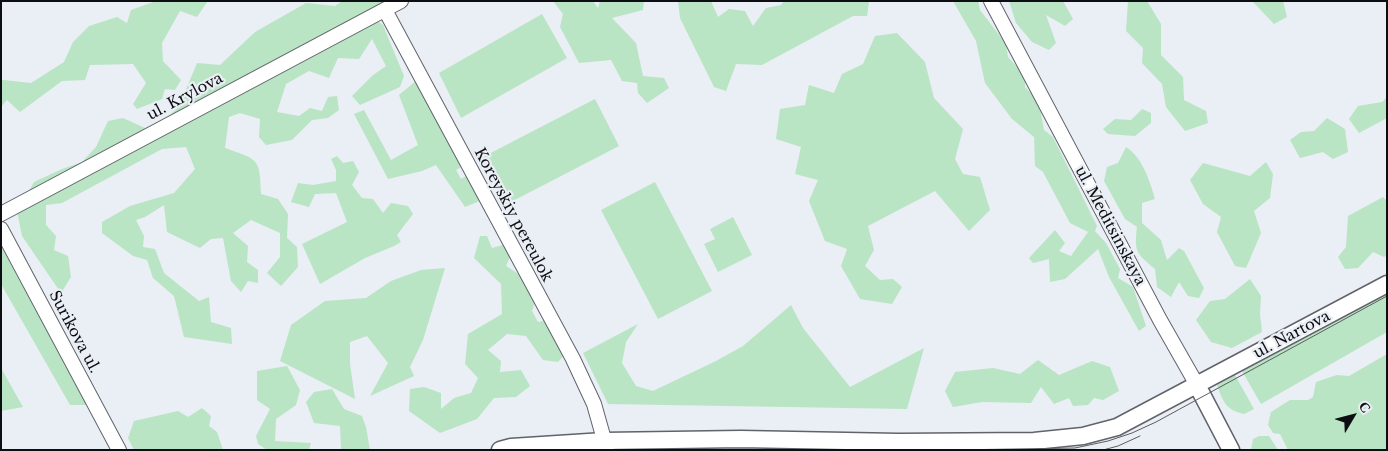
<!DOCTYPE html>
<meta charset="utf-8">
<style>
body{margin:0}
#map{position:relative;width:1388px;height:451px;overflow:hidden;background:#eaeef5;font-family:"Libre Baskerville",serif}
canvas{display:block}
.frame{position:absolute;inset:0;border:2px solid #0d0e11;pointer-events:none}
.north{position:absolute;left:1328px;top:391px;width:50px;height:50px;-webkit-text-stroke:4px #eaeef5;paint-order:stroke;rotate:53deg;font-size:14px;font-weight:700;line-height:20px;text-align:center;color:#0d0e11}
.north::after{content:'';display:block;margin:auto;width:18px;height:22px;background:#0d0e11;clip-path:polygon(50% 0,100% 100%,50% 72%,0 100%)}
</style>
<div id="map">
<canvas width="1388" height="451"></canvas>
<div class="frame"></div>
<div class="north">С</div>
</div>
<script>
const context = document.querySelector('canvas').getContext('2d');
context.lineJoin = 'round';
function paint(path, color) { context.fillStyle = color; context.fill(path, 'evenodd'); }
function stroke(path, color, width, dash) { context.strokeStyle = color; context.lineWidth = width; context.lineCap = dash ? 'butt' : 'round'; context.setLineDash(dash || []); context.stroke(path); }
function drawText(font, color, halo, rows, align = 'center') {
  context.font = font + ' "Libre Baskerville",serif'; context.lineWidth = 4.5; context.setLineDash([]); context.textBaseline = 'middle'; context.strokeStyle = halo; context.fillStyle = color; for (const [text, x, y, turn = 0] of rows) {
    context.save(); context.translate(x, y); context.rotate((+turn || 0) * Math.PI / 180); context.textAlign = isNaN(turn) ? turn : align; if (halo) context.strokeText(text, 0, 0); context.fillText(text, 0, 0); context.restore();
  }
}
paint(new Path2D(`
 M156,1H223L222,2H207L197,17L180,11L162,43L163,61L181,80L175,90L165,89L162,99L137,109L133,104L146,83L133,64L90,65L85,80L62,81L20,112L7,100L1,107V80H4L31,83L64,62L73,42L89,26L117,17L127,23L131,10Z
 M342,1H382V4L366,13L383,25L404,76L400,87L360,105L352,96L373,75L386,66L372,39L359,59L338,58L329,78L309,71L286,84L277,112L299,116L310,108L322,111L328,97L337,96L339,110L328,118L312,120L292,140L266,145L259,137L260,119L240,113L229,117L225,148C258,160 260,157 261,194L278,199L288,214L287,238L297,247L298,267L281,286L267,273L280,257V233L251,220L233,233L248,246L247,262L258,270V283L248,281L241,292L231,281L223,238L211,239L200,248L167,232L164,205L145,217L136,220L144,236L143,247L155,249L164,273L199,301L209,297L211,322L231,328L232,344L184,337L174,296L153,278L147,260L133,256L102,233V222L130,206L174,193L195,169L186,147L162,149L62,203L46,205V225L56,236L54,250L68,256L71,277L61,293L22,236L17,211L34,182L62,169L82,162L96,147L108,121L123,118L145,128L163,122L179,106L197,63L220,65L255,32L306,3L335,6Z
 M553,1H593L598,8L600,1H644L643,10L612,18L636,43L643,76L664,78L669,88L647,103L638,93L637,83L622,81L611,60L579,63L560,27L563,14Z
 M678,1H711L718,17L729,9L745,11L753,26L766,8L781,5L784,1L869,2L867,16H853L762,65L736,64L726,91L714,87L680,18Z
 M953,1H978L980,10L1006,44L1008,57L1025,76V87L1039,102L1044,130L1053,137L1097,226L1095,231L1106,243L1120,269L1118,278L1133,287L1146,326L1139,331L1109,277L1098,249L1065,279L1050,282L1049,259L1033,263L1029,258L1055,230L1065,243L1059,251L1071,256L1088,232L1070,223L1043,172L1035,166L1034,137L1012,119L985,83L976,41Z
 M1009,1H1063L1073,19L1065,26L1046,15L1056,43L1049,50L1032,42L1016,23Z
 M1128,1H1147L1161,24V55L1183,77L1184,100L1206,111L1208,123L1185,131L1166,107L1162,84L1142,63L1143,48L1126,31Z
 M1252,1H1283L1287,17L1274,24Z
 M542,14L567,58L461,118L439,73Z
 M897,33L925,62L934,98L963,129L955,159L963,174L980,177L990,210L969,231L935,191L868,226L874,250L865,266L880,280L893,279L902,287L892,304L860,299L841,266L847,249L825,241L809,201L818,180L795,174L801,147L776,139L780,109L805,105L809,85L834,93L842,74L863,64L875,36Z
 M417,80L463,166L456,170L461,179L468,175L482,200L465,207L436,165L422,171L388,179L354,114L364,110L391,160L418,145L399,95Z
 M1387,97V118L1359,133L1349,119L1358,106L1382,102Z
 M595,99L619,146L505,205L481,158Z
 M1142,109L1151,113V123L1135,136L1108,134L1103,129L1115,119L1131,120Z
 M1327,118L1345,129L1348,152L1333,159L1323,152L1300,158L1290,140L1301,132L1314,131Z
 M1126,147C1142,157 1150,181 1155,199L1142,203V223L1161,240L1167,260L1179,248L1184,251L1204,288L1199,298L1188,296L1179,282L1171,297L1157,287L1155,269C1136,253 1134,252 1137,227L1125,219L1104,181L1107,167L1118,163Z
 M337,156L343,163L353,161L359,172L352,185L362,198L373,199L383,213L391,203L408,206L413,214L397,235L401,242L394,246L365,258L320,284L302,244L347,222L336,193L315,194L309,207L291,202L298,183L313,185L336,181V170L331,159Z
 M1266,162L1273,174L1270,198L1254,211L1261,233L1246,268L1235,266L1217,232L1221,217L1203,204L1190,180L1203,163L1250,176Z
 M655,182L712,291L658,319L601,210Z
 M1383,197L1387,201V255L1384,257L1373,252L1358,268L1345,269L1338,257L1346,247L1348,216Z
 M733,217L752,255L718,272L704,244L715,239L710,229Z
 M1,232L43,291L45,308L90,405H70L1,284Z
 M480,236H487L492,248L506,244L511,255L506,266L523,277L536,299L532,311L538,322L548,320L569,350L558,362L543,360L526,336L507,334L488,350L501,361L500,372L521,370L530,386L516,397L494,398L477,419L440,433L409,411L410,389L424,387L441,393V409L454,398L471,393L478,378L465,364L468,334L502,314L501,284L474,258Z
 M445,268L423,340L410,367L414,376L370,396L388,363L367,336L350,342V364L355,399L280,361L291,325L325,301L366,298L391,281L421,270Z
 M1250,279L1261,296L1260,314L1262,332L1232,348L1211,342L1196,320L1210,301L1225,299Z
 M1387,293V332L1261,404L1242,371Z
 M791,305L803,328L850,387L924,348L907,409L608,404L583,353L638,324L626,342L622,363L636,386L653,391L716,361L743,346Z
 M1387,354V450H1288L1280,434L1273,433L1268,425L1271,412L1290,400H1308L1313,397L1316,382L1337,375L1349,376Z
 M1038,360L1059,375L1092,361L1110,367L1119,391L1103,400L1094,398L1088,405L1073,406L1069,398L1054,404L1041,387L1031,403L982,402L953,407L945,391L955,372L993,368L1020,374Z
 M287,366L300,390L296,405L276,419L275,441L311,443L309,450H267L258,444L256,436L270,409L257,400V371Z
 M1,368L23,407L1,411Z
 M1235,375L1254,409L1244,414C1226,410 1223,402 1217,385Z
 M332,389L344,409L362,416L366,427L370,450L341,449L340,426L314,423L306,402L314,392Z
 M202,408L211,416L209,426L217,432L223,450H134L128,438L134,421L178,411L188,417Z
 M1259,436H1269L1278,450H1251L1253,439Z`), '#b9e5c4');
const minor = new Path2D(`
 M991,1L1160,320L1197,385
 M385,10L573,359L594,404L607,450
 M1,214L401,1
 M1,229L119,450`);
const tertiary = new Path2D(`
 M1197,385L1231,450
 M500,450L511,447L604,441L741,439L898,442L1034,441L1083,436L1117,427L1387,284`);
stroke(minor, '#60636a', 16);
stroke(tertiary, '#60636a', 19);
stroke(minor, '#fff', 14);
stroke(tertiary, '#fff', 16);
stroke(new Path2D(`
 M954,450L1075,448L1108,441L1132,433L1156,422L1387,296
 M1103,450L1118,446L1140,436`), '#5b5d61', 1);
drawText('15px', '#0d0e11', '#eaeef5', [
 ["ul. Krylova",185,97,-28],
 ["Koreyskiy pereulok",513,215,62],
 ["ul. Meditsinskaya",1110,226,62],
 ["Surikova ul.",74,332,62],
 ["ul. Nartova",1292,335,-28]
]);
</script>
